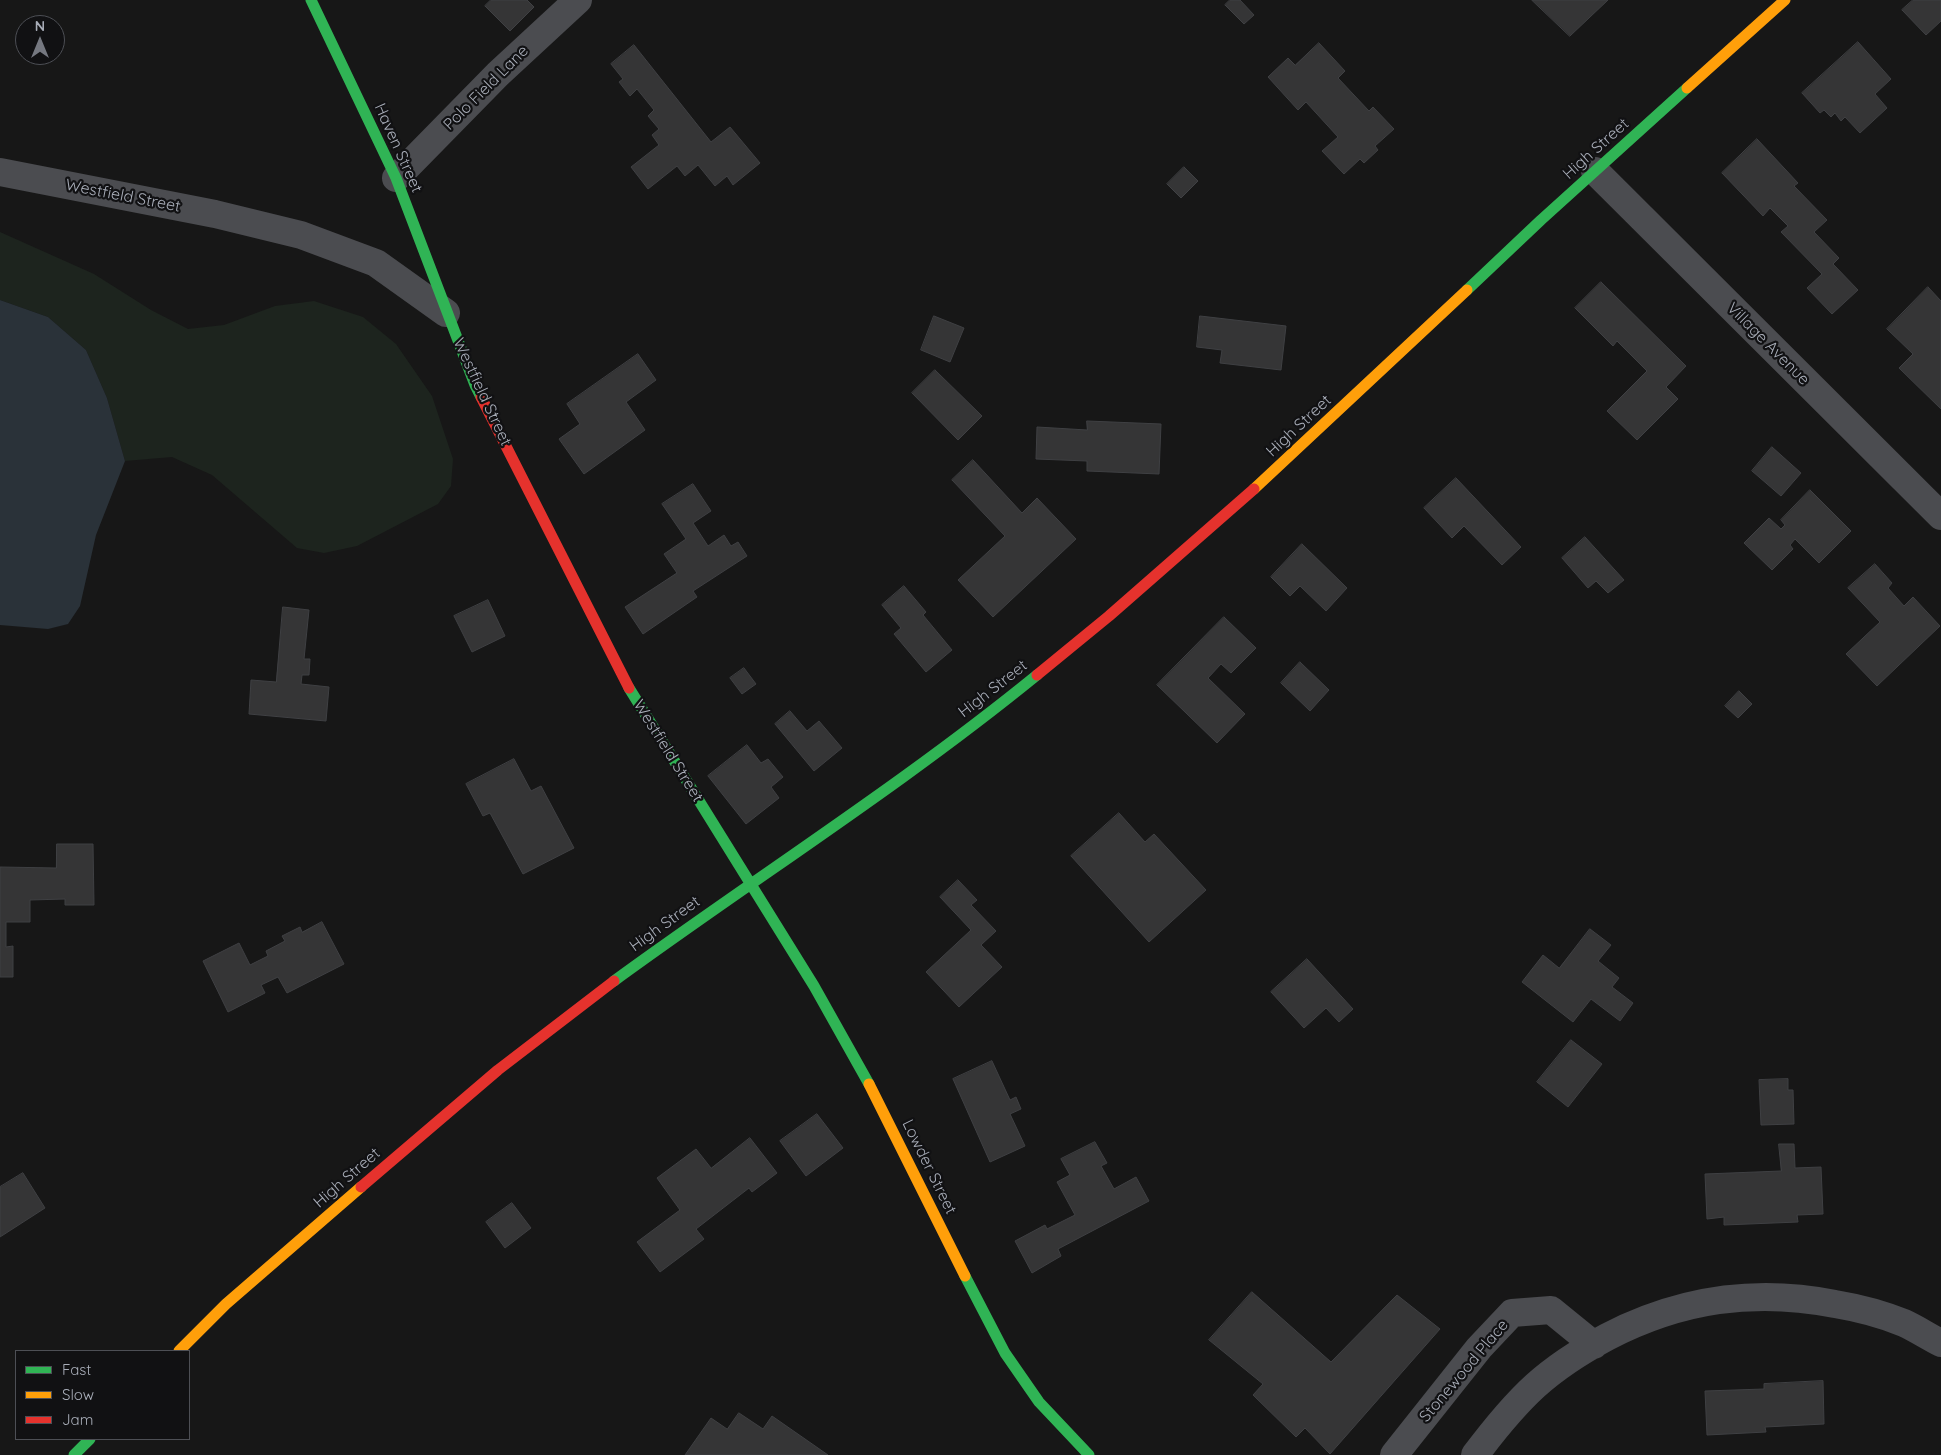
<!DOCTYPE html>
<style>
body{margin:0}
#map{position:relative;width:1941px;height:1455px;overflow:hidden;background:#171717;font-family:Quicksand,sans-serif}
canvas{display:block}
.legend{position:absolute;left:15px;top:1350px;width:175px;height:90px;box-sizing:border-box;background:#111113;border:1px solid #4d4f55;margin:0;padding:6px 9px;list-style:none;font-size:15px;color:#a8adb8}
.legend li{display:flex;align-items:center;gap:10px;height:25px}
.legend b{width:25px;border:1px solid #4d4f55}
.north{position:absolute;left:15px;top:15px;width:50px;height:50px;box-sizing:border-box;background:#111113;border:1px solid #4d4f55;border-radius:50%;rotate:0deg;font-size:14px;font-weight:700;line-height:20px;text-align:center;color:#a8adb8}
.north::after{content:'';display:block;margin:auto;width:18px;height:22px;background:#757880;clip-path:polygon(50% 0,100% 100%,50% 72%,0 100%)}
</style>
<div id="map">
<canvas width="1941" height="1455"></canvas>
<ul class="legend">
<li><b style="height:6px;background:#30b455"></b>Fast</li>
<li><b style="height:6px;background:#ff9f0a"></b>Slow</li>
<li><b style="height:6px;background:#e5322d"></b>Jam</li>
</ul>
<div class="north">N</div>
</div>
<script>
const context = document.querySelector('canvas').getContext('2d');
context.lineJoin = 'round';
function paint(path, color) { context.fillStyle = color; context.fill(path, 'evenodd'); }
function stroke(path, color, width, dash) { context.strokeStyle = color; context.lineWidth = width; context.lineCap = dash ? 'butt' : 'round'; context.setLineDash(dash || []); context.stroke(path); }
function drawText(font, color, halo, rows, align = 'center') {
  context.font = font + ' Quicksand,sans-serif'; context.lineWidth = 4.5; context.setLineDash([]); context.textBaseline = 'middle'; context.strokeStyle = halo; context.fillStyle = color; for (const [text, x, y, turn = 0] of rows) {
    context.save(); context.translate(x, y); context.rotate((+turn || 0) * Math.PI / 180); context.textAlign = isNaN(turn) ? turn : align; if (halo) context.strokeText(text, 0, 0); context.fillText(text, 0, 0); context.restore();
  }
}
paint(new Path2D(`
 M0,232L94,274L151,310L188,329L224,325L275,306L314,301L363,317L396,344L432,396L453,459L451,486L438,504L357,546L324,553L297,548L212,475L172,457L125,461L107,398L86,350L48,317L0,300Z`), '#1d241e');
paint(new Path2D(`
 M0,300L48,317L86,350L107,398L125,461L96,535L80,606L68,624L48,629L0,625Z`), '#2a3239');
const building = new Path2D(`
 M491,0H527L534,7L510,31L485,6Z
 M1230,0H1240L1254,15L1244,24L1225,5Z
 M1532,0H1608L1570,36Z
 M1913,0H1941V21L1926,35L1902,10Z
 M1858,42L1891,79L1875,94L1887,108L1860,133L1845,117L1841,121L1835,113L1831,117L1824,110L1820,113L1802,93Z
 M1319,43L1345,71L1338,78L1369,111L1373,107L1394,129L1375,146L1378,150L1364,163L1360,159L1344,174L1322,151L1338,137L1306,102L1298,110L1268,77L1288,58L1295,65Z
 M634,45L711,142L730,127L760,163L733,185L727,176L715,186L698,165L685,176L677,166L648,189L631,167L659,145L652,135L659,129L648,116L654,110L637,89L630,96L619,82L623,79L611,64Z
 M1757,139L1798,183L1794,186L1827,220L1814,232L1839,258L1833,264L1858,290L1832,314L1807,288L1822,274L1781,232L1788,226L1770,208L1763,216L1722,173Z
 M1184,167L1198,181L1181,198L1167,184Z
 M1601,282L1686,366L1666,387L1678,399L1637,440L1607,411L1647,371L1617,341L1613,346L1575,308Z
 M1928,287L1941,301V409L1899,368L1913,354L1887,329Z
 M934,316L964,328L950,362L921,350Z
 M1200,316L1286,326L1281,370L1220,363L1222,350L1197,347Z
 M638,354L656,380L626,402L645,430L584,474L559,439L580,424L567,404Z
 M935,370L982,416L958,440L912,393Z
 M1087,421L1161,424L1159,474L1087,471V461L1036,459L1037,427L1087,430Z
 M1772,447L1801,473L1781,496L1752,471Z
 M973,460L1022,513L1037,498L1076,539L993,617L958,580L1005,536L952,480Z
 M1456,478L1521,547L1502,565L1464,526L1452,538L1424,508Z
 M693,484L711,511L693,523L708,546L724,535L731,546L738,542L747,556L693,591L697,597L643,634L625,607L677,573L664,554L686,539L662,504Z
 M1810,490L1851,531L1819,563L1795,539L1790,545L1793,549L1772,570L1744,543L1769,518L1781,529L1785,525L1781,520Z
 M1585,537L1624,580L1608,593L1596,581L1588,588L1562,558Z
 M1302,544L1347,588L1326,611L1300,586L1290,596L1271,577Z
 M1875,564L1892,583L1888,588L1904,606L1913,597L1940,626L1877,686L1846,654L1880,622L1848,588Z
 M904,586L926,612L923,615L952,650L926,672L894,634L901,628L882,605Z
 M488,600L505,636L472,652L454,616Z
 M283,607L309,610L304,659H310L309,675H302L301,684L329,687L326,721L249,714L251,680L276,682Z
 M1224,617L1256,648L1231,673L1221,664L1208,678L1245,714L1217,743L1157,685Z
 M1300,662L1329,690L1310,711L1281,683Z
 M744,668L756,684L742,694L730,678Z
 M1739,691L1752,704L1738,718L1725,706Z
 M790,711L807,731L819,721L842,748L814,771L775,724Z
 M747,745L761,763L768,759L783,777L771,787L779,798L746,824L708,776Z
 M514,759L531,791L541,786L574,848L523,874L490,813L483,816L466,784Z
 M1119,813L1145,842L1154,834L1206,890L1149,942L1071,856Z
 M57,844H93L94,905H65V899L30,900V922H6V947L13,946V977H0V867L56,868Z
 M958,880L977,900L971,905L996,931L981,945L1002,967L959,1007L926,972L971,930L940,897Z
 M322,922L344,964L287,993L278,977L261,985L265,993L228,1012L203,961L239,943L250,965L268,956L266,951L285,941L282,936L300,927L302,932Z
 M1590,929L1611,945L1598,961L1619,978L1612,987L1633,1003L1620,1021L1591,999L1573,1022L1522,982L1543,955L1559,968Z
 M1307,959L1353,1009L1339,1022L1326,1008L1304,1028L1271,992Z
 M1571,1040L1602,1064L1568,1107L1537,1082Z
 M992,1061L1010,1100L1016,1097L1021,1109L1010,1114L1025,1146L990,1162L953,1079Z
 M1788,1079V1090H1793L1794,1124L1761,1125L1759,1080Z
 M817,1114L843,1148L806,1176L780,1141Z
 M750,1138L777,1173L752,1192L749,1188L696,1229L704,1239L660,1272L637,1242L680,1210L657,1178L696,1149L711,1168Z
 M1095,1142L1107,1163L1101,1166L1114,1189L1136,1177L1149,1201L1058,1249L1061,1256L1032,1273L1015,1241L1045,1225L1047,1229L1075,1215L1057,1182L1070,1175L1061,1159Z
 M1779,1144H1794L1795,1168L1821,1167L1823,1214L1797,1215L1798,1222L1724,1225V1217L1707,1219L1705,1174L1781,1171Z
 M23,1173L45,1208L0,1237V1187Z
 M512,1203L531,1228L505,1248L486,1222Z
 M1252,1292L1331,1362L1397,1295L1440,1329L1330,1454L1305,1428L1296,1437L1253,1395L1263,1384L1209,1340Z
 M1823,1381L1824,1424L1765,1427L1766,1432L1707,1435L1705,1391L1764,1389V1384Z
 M739,1413L763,1429L772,1416L828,1455H685L711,1418L727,1429Z`);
paint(building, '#353536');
stroke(building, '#3f4043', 1);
stroke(new Path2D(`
 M1595,171L1941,516
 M0,172L215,214L301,235L376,263L446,313
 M396,178L498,74L578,0
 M1394,1455L1479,1348L1512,1313L1551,1310L1594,1345
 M1475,1455C1493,1431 1512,1407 1535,1386C1556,1367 1581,1351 1607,1337C1680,1299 1754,1288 1835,1304C1859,1308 1882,1314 1904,1323C1917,1329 1929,1337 1941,1343`), '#4b4c50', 28);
stroke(new Path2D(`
 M311,0L396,178L475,385L481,397
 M1467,290L1541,220L1687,88
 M629,688L814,986L869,1084
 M614,981C755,878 902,785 1037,675
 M965,1276L1005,1353L1039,1402L1089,1455
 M74,1455L90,1439`), '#30b455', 11);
stroke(new Path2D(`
 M1687,88L1785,0
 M1254,489L1467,290
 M869,1084L965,1276
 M179,1351L226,1304L361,1187`), '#ff9f0a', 11);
stroke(new Path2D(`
 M481,397L629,688
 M1037,675L1109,616L1254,489
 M361,1187L498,1070L614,981`), '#e5322d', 11);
drawText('16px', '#a8adb8', '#111113', [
 ["Polo Field Lane",486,88,-45],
 ["Haven Street",398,148,66],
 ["High Street",1596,149,-42],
 ["Westfield Street",123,196,11],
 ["Village Avenue",1768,344,45],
 ["Westfield Street",482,392,65],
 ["High Street",1299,426,-43],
 ["High Street",993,689,-38],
 ["Westfield Street",668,751,58],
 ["High Street",665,924,-36],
 ["Lowder Street",929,1167,64],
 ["High Street",347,1178,-41],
 ["Stonewood Place",1464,1371,-50]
]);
</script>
